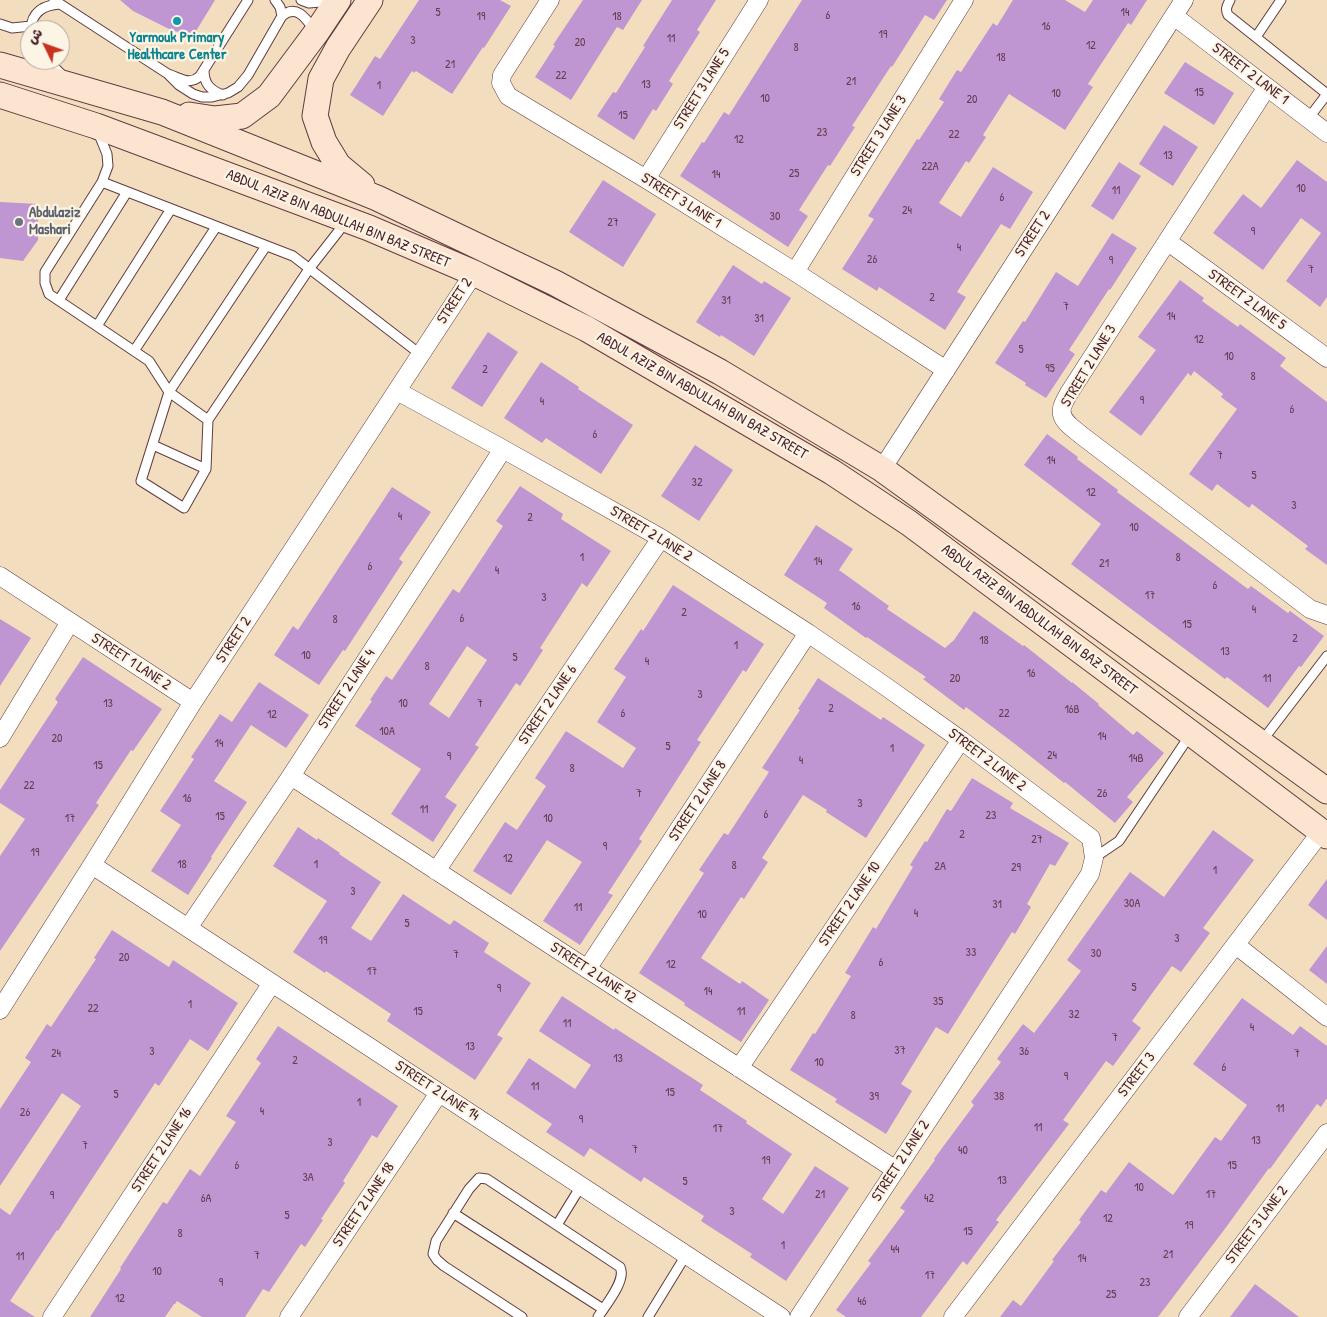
<!DOCTYPE html>
<meta charset="utf-8">
<style>
body{margin:0}
#map{position:relative;width:1327px;height:1317px;overflow:hidden;background:#f2debe;font-family:"Patrick Hand","Playpen Sans Arabic",sans-serif}
canvas{display:block}
.north{position:absolute;left:20px;top:20px;width:50px;height:50px;box-sizing:border-box;background:#fcf5e5;border:1px solid #b59f9b;border-radius:50%;rotate:312deg;font-size:14px;font-weight:700;line-height:20px;text-align:center;color:#4a1f2b}
.north::after{content:'';display:block;margin:auto;width:18px;height:22px;background:#c8321e;clip-path:polygon(50% 0,100% 100%,50% 72%,0 100%)}
</style>
<div id="map">
<canvas width="1327" height="1317"></canvas>
<div class="north">ش</div>
</div>
<script>
const context = document.querySelector('canvas').getContext('2d');
context.lineJoin = 'round';
function paint(path, color) { context.fillStyle = color; context.fill(path, 'evenodd'); }
function stroke(path, color, width, dash) { context.strokeStyle = color; context.lineWidth = width; context.lineCap = dash ? 'butt' : 'round'; context.setLineDash(dash || []); context.stroke(path); }
function drawText(font, color, halo, rows, align = 'center') {
  context.font = font + ' "Patrick Hand",sans-serif'; context.lineWidth = 4.5; context.setLineDash([]); context.textBaseline = 'middle'; context.strokeStyle = halo; context.fillStyle = color; for (const [text, x, y, turn = 0] of rows) {
    context.save(); context.translate(x, y); context.rotate((+turn || 0) * Math.PI / 180); context.textAlign = isNaN(turn) ? turn : align; if (halo) context.strokeText(text, 0, 0); context.fillText(text, 0, 0); context.restore();
  }
}
paint(new Path2D(`
 M120,0H215L193,36L171,30L133,11Z
 M419,0H500L511,6L484,48L483,47L452,94L416,71L414,73L412,71L383,116L350,95L375,56L380,59Z
 M583,0H642L623,30L617,27L571,100L535,77L555,46L553,45Z
 M672,0H716L697,30L700,32L669,81L673,84L656,111L653,109L634,140L597,116L613,92L616,93L645,47L643,46Z
 M802,0H947L934,20L925,15L892,67L891,66L852,126L855,127L830,166L828,165L799,210L808,216L788,247L680,176L702,142L704,143L724,112L729,115Z
 M1013,0H1065L1085,12L1093,0H1147L1131,25L1128,23L1088,84L1093,87L1065,130L1009,94L983,135L986,137L969,163L966,161L939,203L961,217L993,167L1033,192L1010,229L1001,224L957,292L966,297L945,330L879,287L877,291L842,269L874,219L868,216L917,139L919,140L944,102L939,99L957,70L961,72L993,23L997,26Z
 M1185,62L1234,93L1214,125L1164,93Z
 M1164,125L1198,147L1173,186L1139,164Z
 M1297,160L1327,182V297L1320,307L1286,281L1321,233L1301,218L1263,270L1213,233L1243,194L1261,208Z
 M1119,162L1141,176L1113,220L1091,206Z
 M603,180L656,214L623,267L569,232Z
 M0,202L38,204V240L23,261L0,258Z
 M1112,233L1137,248L1110,290L1109,289L1069,350L1075,354L1046,398L1025,385L1026,383L995,363L1023,321L1025,322L1056,272L1078,286Z
 M733,265L762,284L764,281L791,298L754,356L721,335L720,337L696,322Z
 M1180,280L1204,298L1202,301L1238,327L1240,324L1286,358L1280,366L1327,402V565L1305,549L1308,546L1252,504L1249,508L1217,484L1212,491L1189,474L1237,409L1221,397L1223,394L1194,371L1191,376L1188,373L1141,436L1109,412L1156,350L1138,337Z
 M488,332L518,352L482,407L451,388Z
 M541,362L579,387L578,389L633,425L601,474L546,438L542,443L504,418Z
 M1047,434L1078,457L1077,459L1118,490L1117,492L1248,589L1251,586L1288,613L1290,611L1324,636L1301,667L1299,666L1268,708L1227,677L1225,679L1071,564L1101,524L1024,465Z
 M695,445L733,470L699,521L661,496Z
 M520,486L563,514L561,519L611,551L587,587L582,583L540,648L543,650L520,686L516,683L475,745L479,747L445,797L457,805L433,842L391,814L421,769L355,726L372,701L370,700L386,676L392,680L453,589L459,593L503,526L496,521ZM467,646L487,660L449,718L429,704Z
 M392,487L431,512L399,559L403,562L345,651L343,650L319,685L274,655L293,626L298,630Z
 M816,525L853,549L839,570L889,606L887,609L945,648L954,640L974,611L1023,646L1024,645L1072,683V682L1099,704L1098,705L1133,735L1137,731L1164,753L1127,797L1133,802L1115,823L1065,782L1064,783L1015,744L966,707L964,710L923,679L926,677L867,637L866,638L824,608L827,603L784,575Z
 M673,585L764,644L746,672L743,670L697,740L701,742L639,839L642,841L608,893L613,895L580,945L543,921L582,862L547,840L511,895L473,871L505,822L517,830L546,786L535,778L566,731L623,768L636,748L597,722L626,677L614,669L641,629L643,631Z
 M0,619L31,638L0,686Z
 M83,657L162,709L133,751L131,750L96,803L99,805L0,951V856L25,819L0,803V790L58,702L55,699Z
 M818,678L881,720L883,717L925,745L866,838L826,812L827,810L803,795L762,858L768,862L744,899L741,897L701,958L740,984L742,981L769,1000L741,1042L684,1005L685,1003L639,973L704,873L699,870L724,833L728,835L769,772L762,768L800,710L798,709Z
 M259,682L309,715L286,748L251,725L214,781L247,802L211,857L212,858L188,895L151,871L181,825L160,811L194,759L191,757L220,714L232,722Z
 M972,778L1013,803L1010,808L1069,843L1055,866L1050,864L1027,904L1031,907L1015,934L1012,932L948,1034L936,1027L901,1084L912,1091L886,1134L835,1102L837,1099L790,1070L813,1033L815,1034L851,976L845,973L873,927L876,929L913,867L910,865L925,841L927,842L947,809L951,811Z
 M298,827L317,840L318,838L340,853L339,854L381,882L351,928L371,941L403,894L450,925L454,920L489,943L484,952L531,983L497,1035L503,1038L475,1080L387,1021L391,1014L326,971L325,973L293,952L327,901L273,866Z
 M1213,830L1254,860L1203,928L1210,933L1181,972L1172,966L1132,1021L1141,1028L1113,1066L1106,1061L1063,1120L1069,1124L996,1220L999,1222L967,1265L963,1261L921,1317H846L836,1310L871,1263L868,1261L905,1211L900,1208L935,1160L934,1159L974,1105L971,1102L1001,1062L997,1059L1023,1024L1034,1033L1081,971L1067,960L1130,872L1164,897Z
 M1327,879V920L1308,905Z
 M112,930L169,967L173,960L238,1003L208,1051L190,1039L159,1086L155,1083L86,1188L58,1231L57,1230L10,1301L35,1317H0V1208L10,1215L81,1106L62,1093L0,1186V1109L31,1062L25,1058L47,1024L51,1027L96,959L94,958Z
 M1327,946V984L1309,970Z
 M562,996L614,1030L615,1028L703,1085L700,1090L747,1121L746,1123L792,1154L762,1199L783,1214L815,1166L849,1188L786,1281L750,1257L752,1254L701,1221L704,1216L644,1177L641,1182L590,1148L584,1157L546,1132L552,1124L506,1093L529,1058L575,1089L591,1065L539,1031Z
 M1242,998L1293,1035L1300,1026L1327,1046V1098L1321,1107L1317,1104L1270,1169L1269,1168L1227,1226L1158,1317H1000L1013,1300L1021,1306L1054,1261L1052,1260L1081,1222L1079,1220L1101,1190L1106,1193L1129,1162L1173,1195L1215,1137L1221,1141L1247,1105L1193,1064Z
 M278,1026L398,1106L377,1138L372,1135L343,1181L345,1183L321,1219L323,1220L305,1247L301,1244L269,1292L263,1289L245,1317H202L177,1301L175,1304H174L165,1317H90L121,1269L120,1268L163,1202L167,1204L190,1169L200,1176L236,1122L226,1116L261,1063L256,1059Z
 M1255,1284L1299,1317H1230Z`), '#bf96d1');
const lane = new Path2D(`
 M54,0L168,74L179,85L193,94L202,97H212L228,93L238,87L248,75L282,16C297,3 307,20 315,31
 M275,0L280,7L282,16
 M301,0L309,3L333,1
 M1230,0C1227,6 1225,9 1228,15L1327,94
 M0,24L12,28L31,26
 M31,30C31,12 44,5 60,4
 M1256,37L1281,0
 M47,60L63,76
 M204,70C204,84 210,90 223,95
 M168,74C181,78 189,86 200,76L248,0
 M1308,119L1327,94
 M98,132L107,154L108,166L102,182L45,272V283L49,294L149,361L169,392L141,481L184,508L206,469L208,420L309,269L345,223
 M102,182L293,256L420,354
 M59,300L127,192
 M97,326L171,209
 M134,351L216,227
 M208,420L169,392L266,246
 M153,445L206,469
 M1262,741L1327,656
 M1094,858L1119,841L1190,735
 M453,1213L603,1309
 M557,1225L581,1186
 M522,1317L444,1266L437,1260L433,1254L436,1241L469,1189L479,1178L487,1179L620,1267C627,1280 605,1306 598,1317
 M648,1317L686,1255`);
const street = new Path2D(`
 M550,0L502,75L501,83L508,96L646,179L795,272L946,370
 M1174,16L1327,133
 M1267,87L1069,393C1067,397 1063,403 1062,408C1059,420 1073,428 1081,435L1310,609L1327,615
 M646,179L759,0
 M1167,241L1327,358
 M795,272L964,0
 M397,391L503,449L661,538L808,633L885,686L961,740L1091,838L1094,858L1090,874L799,1317
 M882,469L1184,0
 M0,576L193,702
 M0,738L70,622
 M291,776L896,1170
 M92,865L781,1317
 M436,871L661,538
 M188,928L291,776L503,449
 M1236,945L1327,1017
 M587,969L808,633
 M0,1010L92,865L193,702L474,273
 M739,1068L961,740
 M52,1317L272,983
 M289,1317L439,1093
 M953,1317L1321,832
 M1188,1317L1327,1133`);
const secondary = new Path2D(`
 M0,65L162,112L377,198L555,283L720,372L882,469L1327,791
 M0,95L96,126L369,228L474,273L587,329L832,472L909,523L1192,734L1327,836
 M189,115L215,119L242,116L269,96L316,33L338,0
 M362,185L338,165L324,142L315,116L321,79L338,48L370,0`);
stroke(lane, '#633c41', 11);
stroke(street, '#633c41', 19);
stroke(secondary, '#633c41', 27);
stroke(lane, '#fff', 9);
stroke(street, '#fff', 18);
stroke(secondary, '#fce5d0', 25);
for (const [x, y, r, color] of [
 [177,21,5,"#0f9aa8"],
 [19,222,5,"#6b7280"]
]) { const dot = new Path2D(); dot.arc(x, y, r, 0, 2 * Math.PI); context.fillStyle = color; context.fill(dot); stroke(dot, '#fcf5e5', 2); }
drawText('12px', '#673d54', null, [
 ["5",438,13],
 ["14",1125,13],
 ["6",828,16],
 ["19",481,17],
 ["18",617,17],
 ["16",1046,27],
 ["19",883,35],
 ["11",671,39],
 ["3",413,41],
 ["20",580,43],
 ["12",1091,46],
 ["8",796,48],
 ["18",1001,58],
 ["21",450,65],
 ["22",561,76],
 ["21",851,82],
 ["13",646,85],
 ["1",379,86],
 ["15",1199,93],
 ["10",1056,94],
 ["10",765,99],
 ["20",972,100],
 ["15",623,116],
 ["23",822,133],
 ["22",954,135],
 ["12",739,140],
 ["13",1168,156],
 ["22A",930,167],
 ["25",794,174],
 ["14",716,175],
 ["10",1301,189],
 ["11",1116,191],
 ["6",1002,198],
 ["24",907,211],
 ["30",775,217],
 ["27",613,223],
 ["9",1253,232],
 ["4",959,248],
 ["26",872,260],
 ["9",1111,261],
 ["7",1311,270],
 ["2",932,298],
 ["31",726,301],
 ["7",1066,307],
 ["14",1171,317],
 ["31",759,319],
 ["12",1199,340],
 ["5",1021,350],
 ["10",1229,357],
 ["95",1050,369],
 ["2",485,370],
 ["8",1253,377],
 ["9",1142,401],
 ["4",542,402],
 ["6",1292,410],
 ["6",595,435],
 ["7",1220,456],
 ["14",1051,461],
 ["5",1254,476],
 ["32",697,483],
 ["12",1091,493],
 ["3",1294,506],
 ["4",400,517],
 ["2",530,518],
 ["10",1134,528],
 ["1",582,558],
 ["8",1178,558],
 ["14",818,562],
 ["21",1104,564],
 ["6",370,567],
 ["4",497,571],
 ["6",1215,586],
 ["17",1150,596],
 ["3",544,598],
 ["16",856,607],
 ["4",1254,610],
 ["2",684,613],
 ["6",462,619],
 ["8",335,620],
 ["15",1187,625],
 ["2",1295,639],
 ["18",984,641],
 ["1",736,646],
 ["13",1225,652],
 ["10",306,656],
 ["5",515,658],
 ["4",647,662],
 ["8",427,667],
 ["16",1031,674],
 ["20",955,679],
 ["11",1267,679],
 ["3",700,695],
 ["13",108,704],
 ["10",403,704],
 ["7",480,704],
 ["2",831,709],
 ["16B",1072,710],
 ["6",623,714],
 ["22",1004,714],
 ["12",272,715],
 ["10A",387,732],
 ["14",1102,737],
 ["20",57,739],
 ["14",219,744],
 ["5",668,747],
 ["1",892,749],
 ["24",1052,756],
 ["9",449,757],
 ["14B",1136,759],
 ["4",801,761],
 ["15",98,766],
 ["8",572,769],
 ["22",29,786],
 ["7",639,794],
 ["26",1102,794],
 ["16",187,799],
 ["3",860,804],
 ["11",424,810],
 ["6",766,815],
 ["23",991,816],
 ["15",220,817],
 ["17",70,819],
 ["10",548,819],
 ["2",962,835],
 ["27",1037,840],
 ["9",605,847],
 ["19",35,853],
 ["12",508,859],
 ["18",182,865],
 ["1",316,865],
 ["8",734,866],
 ["2A",940,867],
 ["29",1016,868],
 ["1",1215,871],
 ["3",353,892],
 ["30A",1132,904],
 ["31",997,905],
 ["11",578,908],
 ["4",916,914],
 ["10",702,915],
 ["5",407,924],
 ["3",1177,939],
 ["19",323,941],
 ["33",971,953],
 ["30",1096,954],
 ["7",456,955],
 ["20",124,958],
 ["6",881,963],
 ["12",671,965],
 ["17",372,972],
 ["5",1134,988],
 ["9",499,989],
 ["14",708,992],
 ["35",938,1002],
 ["1",190,1005],
 ["22",93,1009],
 ["15",418,1012],
 ["11",741,1012],
 ["32",1074,1015],
 ["8",853,1016],
 ["11",567,1024],
 ["4",1252,1028],
 ["7",1115,1038],
 ["13",470,1047],
 ["37",900,1051],
 ["3",152,1052],
 ["36",1024,1052],
 ["24",56,1054],
 ["7",1297,1054],
 ["13",618,1059],
 ["2",295,1061],
 ["10",819,1063],
 ["6",1224,1068],
 ["9",1066,1077],
 ["11",535,1087],
 ["15",670,1093],
 ["5",116,1095],
 ["39",874,1097],
 ["38",999,1097],
 ["1",359,1103],
 ["11",1280,1109],
 ["4",262,1112],
 ["26",25,1113],
 ["9",581,1120],
 ["11",1038,1128],
 ["17",718,1129],
 ["13",1256,1141],
 ["3",330,1143],
 ["7",85,1146],
 ["7",635,1150],
 ["40",963,1151],
 ["19",766,1161],
 ["6",237,1166],
 ["15",1232,1166],
 ["3A",308,1178],
 ["13",1002,1181],
 ["5",685,1182],
 ["10",1139,1188],
 ["21",820,1195],
 ["17",1211,1195],
 ["9",52,1196],
 ["6A",206,1199],
 ["42",929,1199],
 ["3",732,1212],
 ["5",287,1216],
 ["12",1108,1219],
 ["19",1189,1226],
 ["15",968,1232],
 ["8",180,1234],
 ["1",783,1246],
 ["44",895,1250],
 ["21",1168,1255],
 ["7",257,1256],
 ["11",20,1257],
 ["14",1082,1259],
 ["10",157,1272],
 ["17",930,1276],
 ["9",221,1283],
 ["23",1145,1283],
 ["25",1111,1295],
 ["12",120,1299],
 ["46",862,1302]
]);
drawText('bold 15px', '#0d838f', '#fcf5e5', [
 ["Yarmouk Primary",177,38],
 ["Healthcare Center",177,55]
]);
drawText('15px', '#4a1f2b', '#fcf5e5', [
 ["STREET 2 LANE 1",1250,74,37],
 ["STREET 3 LANE 5",702,89,-58],
 ["STREET 3 LANE 3",879,136,-58],
 ["STREET 3 LANE 1",681,201,32],
 ["ABDUL AZIZ BIN ABDULLAH BIN BAZ STREET",338,219,22],
 ["STREET 2",1033,234,-57],
 ["STREET 2 LANE 5",1247,300,36],
 ["STREET 2",455,301,-57],
 ["STREET 2 LANE 3",1089,366,-59],
 ["ABDUL AZIZ BIN ABDULLAH BIN BAZ STREET",702,396,30],
 ["STREET 2 LANE 2",651,534,31],
 ["ABDUL AZIZ BIN ABDULLAH BIN BAZ STREET",1039,620,37],
 ["STREET 2",234,640,-57],
 ["STREET 1 LANE 2",131,662,33],
 ["STREET 2 LANE 4",347,689,-57],
 ["STREET 2 LANE 6",548,705,-56],
 ["STREET 2 LANE 2",987,760,37],
 ["STREET 2 LANE 8",698,801,-57],
 ["STREET 2 LANE 10",850,904,-56],
 ["STREET 2 LANE 12",593,973,33],
 ["STREET 3",1137,1075,-53],
 ["STREET 2 LANE 14",437,1091,33],
 ["STREET 2 LANE 16",162,1150,-57],
 ["STREET 2 LANE 2",901,1161,-57],
 ["STREET 2 LANE 18",364,1205,-56],
 ["STREET 3 LANE 2",1257,1225,-53]
]);
drawText('bold 15px', '#5b616d', '#fcf5e5', [
 ["Abdulaziz",29,213],
 ["Mashari",29,230]
], 'left');
</script>
